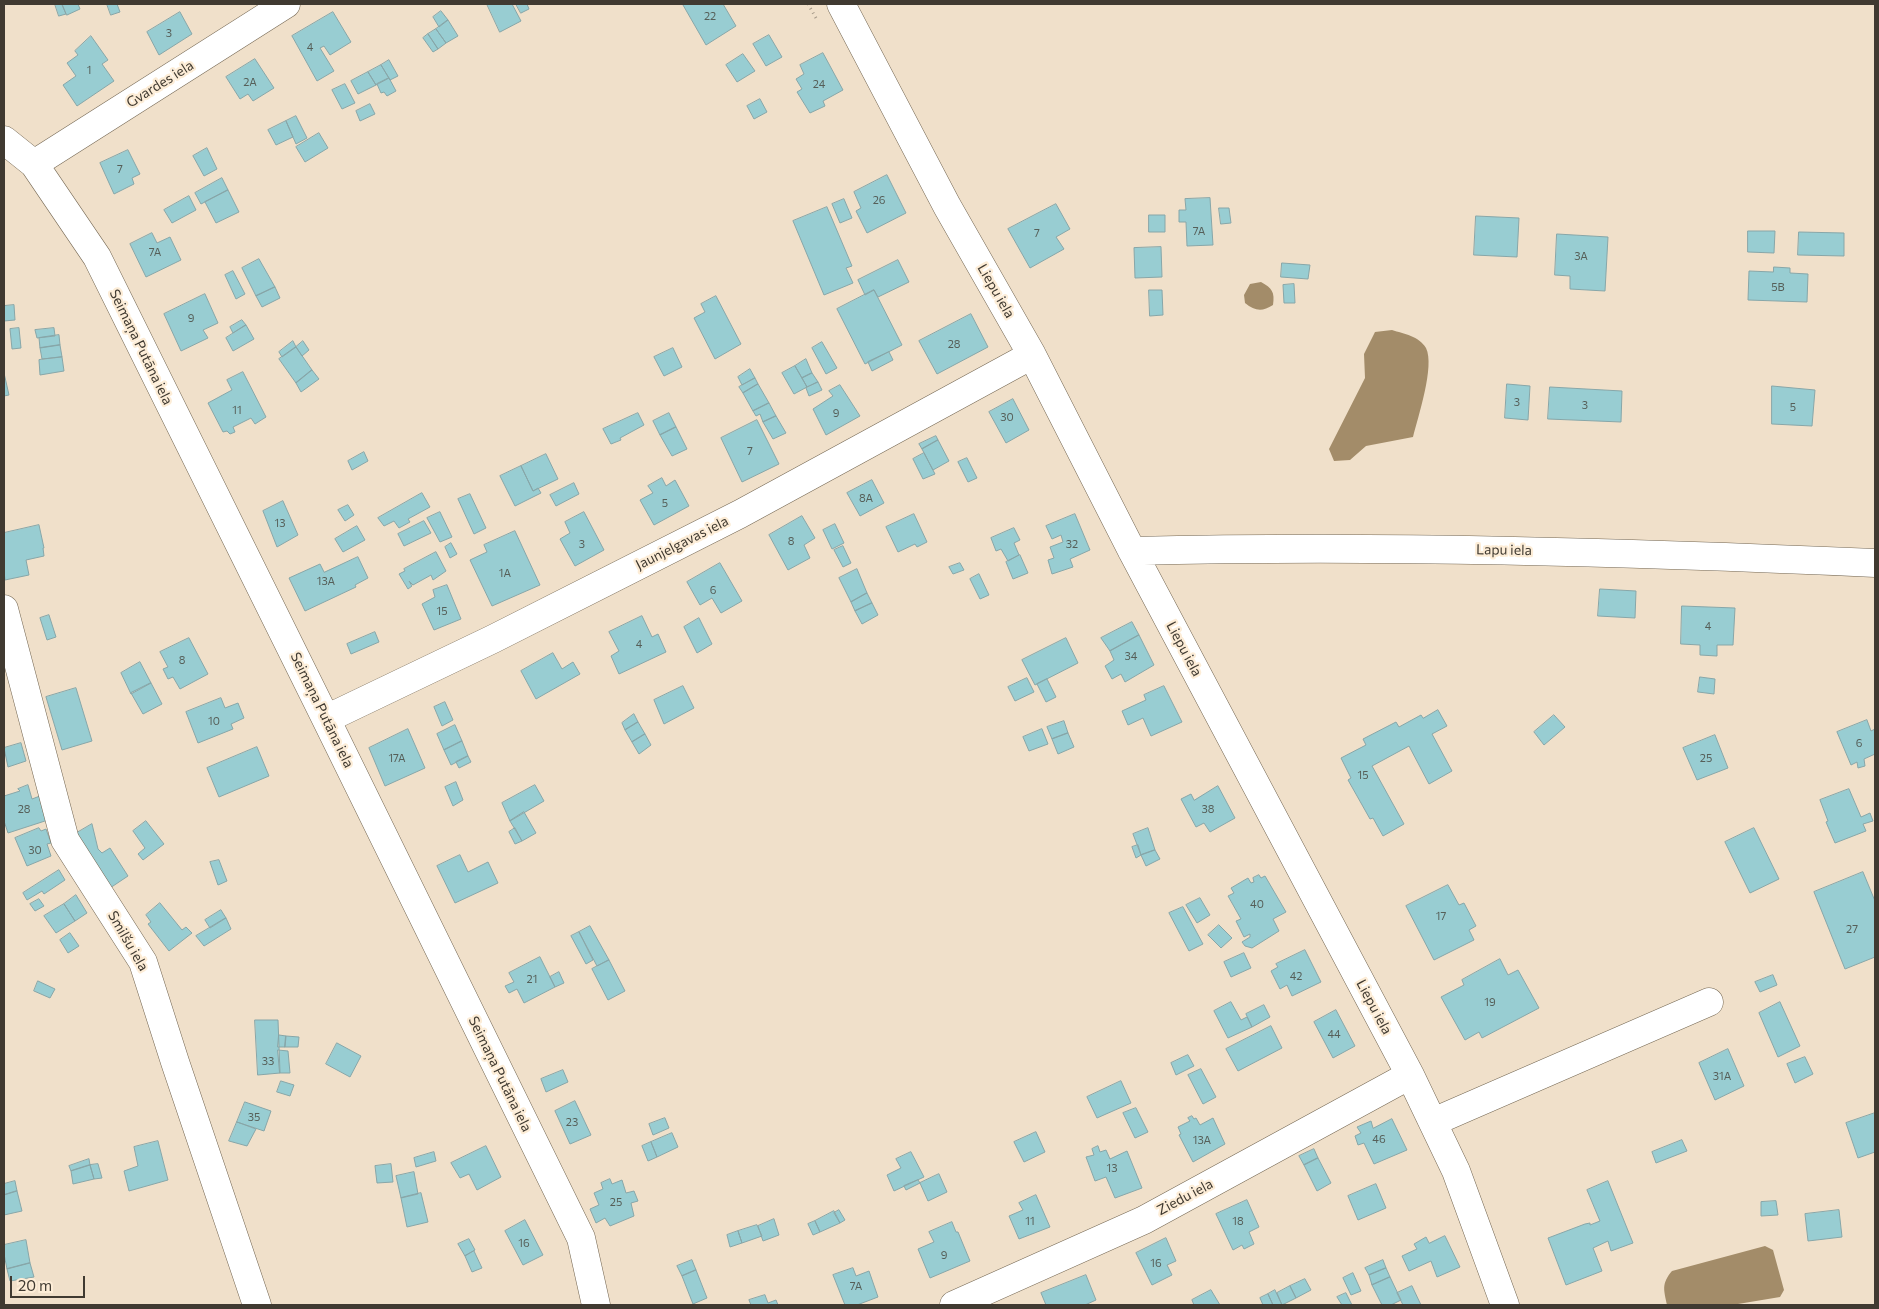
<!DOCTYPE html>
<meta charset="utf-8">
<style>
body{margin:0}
#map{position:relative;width:1879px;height:1309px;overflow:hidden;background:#f0e0ca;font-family:Commissioner,sans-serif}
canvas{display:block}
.frame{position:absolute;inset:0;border:5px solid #403a31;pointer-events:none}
.scale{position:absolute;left:10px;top:1276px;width:75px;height:22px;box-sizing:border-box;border:2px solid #403a31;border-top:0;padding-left:6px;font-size:15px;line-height:18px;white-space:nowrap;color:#403a31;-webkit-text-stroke:4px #fdedd7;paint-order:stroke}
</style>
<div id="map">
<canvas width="1879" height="1309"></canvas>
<div class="frame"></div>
<div class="scale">20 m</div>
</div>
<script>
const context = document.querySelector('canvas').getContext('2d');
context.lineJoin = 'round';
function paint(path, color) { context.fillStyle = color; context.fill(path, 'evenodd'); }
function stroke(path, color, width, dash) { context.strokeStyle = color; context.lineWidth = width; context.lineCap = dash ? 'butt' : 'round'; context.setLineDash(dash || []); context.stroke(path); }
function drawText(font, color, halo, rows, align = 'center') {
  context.font = font + ' Commissioner,sans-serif'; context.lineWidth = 4.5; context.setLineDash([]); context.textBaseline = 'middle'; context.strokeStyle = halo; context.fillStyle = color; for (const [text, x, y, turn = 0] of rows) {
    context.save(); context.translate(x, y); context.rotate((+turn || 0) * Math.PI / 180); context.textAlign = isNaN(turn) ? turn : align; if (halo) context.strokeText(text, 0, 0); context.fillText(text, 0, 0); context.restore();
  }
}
paint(new Path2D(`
 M1261,282C1272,288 1275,292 1273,305C1262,312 1255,311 1245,303L1244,295L1250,284Z
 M1392,330C1404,334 1419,336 1426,348C1435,366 1418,417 1413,437L1366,446L1350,460L1334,461L1329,449L1365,378L1364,354L1375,332Z
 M1765,1246L1773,1250L1784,1290L1780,1297L1732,1305H1667C1664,1290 1661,1284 1672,1271Z`), '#a38c69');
const building = new Path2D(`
 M55,4H62L66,14L59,16Z
 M62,4H78L80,9L67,15Z
 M107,4H117L120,12L111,15Z
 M487,4H512L521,21L500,32Z
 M516,4H527L529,9L521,13Z
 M685,4H723L736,26L706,45L683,5Z
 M441,11L448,20L439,27L433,17Z
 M180,12L192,34L159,55L147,32Z
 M333,12L351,42L330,55L324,46L320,48L334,71L317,81L292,36Z
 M448,20L458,36L446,43L436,29Z
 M436,29L446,43L438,49L428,34Z
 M428,34L438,49L433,52L423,38Z
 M769,35L782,57L766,66L753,44Z
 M91,36L108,60L102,64L114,81L77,106L63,85L76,76L67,63L78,55L75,51Z
 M823,53L843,90L823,101L825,106L810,113L797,92L802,89L796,79L804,74L800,65Z
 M743,54L755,71L737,82L726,65Z
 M255,59L274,88L253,101L248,94L240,99L226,77Z
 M389,60L398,76L390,80L381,65Z
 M381,65L389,78L376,85L368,72Z
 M368,72L376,85L358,94L351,81Z
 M389,78L396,91L387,96L384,92L381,93L377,84Z
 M345,84L355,103L342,109L332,90Z
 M760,99L767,112L754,119L747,106Z
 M370,104L375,114L360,121L356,111Z
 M296,116L307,138L296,144L286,121Z
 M286,121L293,137L276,145L268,130Z
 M319,133L328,148L305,162L296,147Z
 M207,148L217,169L204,176L193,156Z
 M128,150L140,174L132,178L134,184L114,194L100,163Z
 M887,175L906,213L867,233L856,211L861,208L854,192Z
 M222,178L228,190L201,204L195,193Z
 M228,190L239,212L216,223L205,202Z
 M189,196L196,210L172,223L164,210Z
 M1210,198L1213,245L1187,246L1186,222H1179V210H1186L1185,199Z
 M844,199L852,218L840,223L832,204Z
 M1056,204L1070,229L1056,237L1064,249L1030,268L1008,229Z
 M827,207L852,266L846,268L853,283L824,295L793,221Z
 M1219,208H1229L1231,223L1221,224Z
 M1149,215H1165V232H1149Z
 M1476,216L1519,218L1517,257L1474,255Z
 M1748,231H1775L1774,253L1748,252Z
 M1799,232L1844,233V256L1798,255Z
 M152,233L157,243L170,237L181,260L146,277L130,244Z
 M1557,234L1608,237L1605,291L1570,289V276L1555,275Z
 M1161,247L1162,277L1135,278L1134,248Z
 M259,259L275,287L256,296L242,268Z
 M898,260L909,282L878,297L874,290L865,295L858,280Z
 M1282,263L1310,265L1308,279L1281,277Z
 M1774,267L1790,268V273L1808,274L1807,302L1748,300L1749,271L1773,272Z
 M233,271L245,294L236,299L225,275Z
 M1294,284L1295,303H1284L1283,285Z
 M275,287L280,298L262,307L256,296Z
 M874,290L902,345L865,364L837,309Z
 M1149,290H1162L1163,315L1150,316Z
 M205,294L218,323L203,330L208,338L181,351L164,314Z
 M716,296L741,344L715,359L694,318L705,312L701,304Z
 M14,305L15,320L4,321V306Z
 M971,314L988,347L937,374L919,341Z
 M242,320L246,325L233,333L230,327Z
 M246,325L254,339L233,351L226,338Z
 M19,328L21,348L12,349L10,329Z
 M54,328L55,336L37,338L35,330Z
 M59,335L60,345L40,348L39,338Z
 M293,341L296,347L282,357L279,352Z
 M303,341L309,350L302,356L296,347Z
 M822,342L837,368L826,374L812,348Z
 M60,345L62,357L42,359L40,348Z
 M296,347L312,370L296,383L279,359Z
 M673,348L682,367L664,376L654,357Z
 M889,352L893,360L872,371L868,362Z
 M62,357L64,371L40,375L39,360Z
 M806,359L812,373L802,378L795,366Z
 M795,366L807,387L794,394L782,373Z
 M750,369L755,378L742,385L738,377Z
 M312,370L319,379L301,392L296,383Z
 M243,372L266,417L255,424L251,418L233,427L235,432L230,434L227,431L223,432L208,403L232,390L227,380Z
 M4,373L9,395L4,396Z
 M812,373L818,382L807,387L802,378Z
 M755,378L758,384L743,393L739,387Z
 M818,382L822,390L809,396L806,388Z
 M758,384L769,403L753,411L743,393Z
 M1507,384L1530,386L1528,420L1505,418Z
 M840,385L860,416L826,435L813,409L833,396L829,391Z
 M1772,386L1815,390L1812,426L1772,424Z
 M1550,387L1622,391L1621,422L1548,419Z
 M1013,399L1029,430L1006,443L989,412Z
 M769,403L776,416L763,422L760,414L756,416L753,411Z
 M638,413L644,425L620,438L621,440L611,444L603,429Z
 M669,413L676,427L660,435L653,421Z
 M776,416L786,433L773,439L763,422Z
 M757,420L779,464L742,482L721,438Z
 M676,427L687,449L672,456L660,435Z
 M936,436L938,440L922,449L919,444Z
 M938,440L949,461L933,470L922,449Z
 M364,452L368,461L352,470L348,461Z
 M924,453L935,474L923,479L913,459Z
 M546,454L558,479L533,491L521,466Z
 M967,458L977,478L968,482L958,462Z
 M521,466L533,491L538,488L541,493L515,506L500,476Z
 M662,478L666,486L675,480L689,506L654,525L640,500L653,493L648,486Z
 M872,480L884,503L860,516L847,493Z
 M574,483L579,494L556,506L550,495Z
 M422,493L430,507L408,519L410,522L399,528L394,521L384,526L378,518Z
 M470,494L486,528L474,534L458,499Z
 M283,501L298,535L277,547L263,511Z
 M348,505L354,515L345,521L338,510Z
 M440,512L452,537L440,542L427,518Z
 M584,512L604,550L575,566L560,539L570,533L565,522Z
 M914,514L927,542L917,547L915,544L898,552L886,527Z
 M1075,514L1090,550L1070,559L1073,567L1052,574L1048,560L1054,558L1050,547L1063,542L1061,535L1052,539L1046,526Z
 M802,516L815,538L804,545L810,558L788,570L769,535Z
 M424,521L431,533L404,546L398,534Z
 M835,524L844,543L832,549L823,530Z
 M39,525L44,548H43L44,556L26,560L29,575L5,580L4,572V533Z
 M357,526L365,540L343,552L335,539Z
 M1014,528L1020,540L1014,543L1019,555L1008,561L1001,549L996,551L991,538Z
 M515,531L540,585L492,606L470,560L487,552L484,545Z
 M451,543L457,554L450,558L445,547Z
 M843,546L851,563L843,567L834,550Z
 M436,552L446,571L433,580L431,575L413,585L409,581L412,586L408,589L399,574L405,571L404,569Z
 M1020,555L1028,573L1013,579L1006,562Z
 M358,557L368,578L355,585L356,587L305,611L289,578L320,564L324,572Z
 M720,563L742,601L721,613L712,598L700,605L687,582Z
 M960,563L964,570L953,574L949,567Z
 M857,569L867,593L851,602L839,578Z
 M979,574L989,595L980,599L970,579Z
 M447,585L461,619L434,630L422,604L435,597L433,590Z
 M1600,589L1636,591L1635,618L1598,616Z
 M867,593L872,603L855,611L851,602Z
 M872,603L878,615L862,624L855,611Z
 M1682,606L1735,608L1733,645H1717V656L1700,655V645L1681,644Z
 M49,615L56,637L47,640L40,618Z
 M642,616L652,637L658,634L666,652L619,674L611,656L619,651L609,632Z
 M699,618L712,644L697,653L684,627Z
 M1132,622L1139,635L1110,651L1101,638Z
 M375,632L379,642L351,654L347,644Z
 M1139,635L1154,665L1125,682L1121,674L1112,679L1105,666L1114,660L1110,651Z
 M189,638L208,674L180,689L173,677L168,679L163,669L168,667L160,652Z
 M1066,638L1078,663L1035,685L1022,660Z
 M553,653L562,669L573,662L580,674L536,699L521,671Z
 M140,662L151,683L131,694L121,673Z
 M1700,677L1715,679L1714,694L1698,692Z
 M1027,678L1034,692L1015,701L1008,687Z
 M1047,679L1056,697L1046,702L1037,684Z
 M151,683L162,704L143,714L131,693Z
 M683,686L694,708L664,724L654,700Z
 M1164,686L1182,722L1151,736L1143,718L1128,725L1122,711L1146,700L1144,695Z
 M76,688L92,741L62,750L46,697Z
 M221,698L225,708L238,703L244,718L231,724L233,729L198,743L186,712Z
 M445,702L453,720L442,726L434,707Z
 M1438,710L1447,726L1432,734L1452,771L1429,784L1409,746L1372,766L1404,824L1383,836L1373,818L1370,819L1348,780L1351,778L1341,758L1366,745L1363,739L1396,722L1399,727L1421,715L1423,718Z
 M634,714L638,722L625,730L622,723Z
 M1554,715L1565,727L1544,745L1534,732Z
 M1867,720L1871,731L1875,729V754L1864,759L1865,766L1858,768L1857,762L1851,765L1837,732Z
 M1064,721L1068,733L1052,739L1047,727Z
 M638,722L645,734L632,742L625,730Z
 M455,725L462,741L444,750L437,734Z
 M408,729L425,768L385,786L369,748Z
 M1042,729L1048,744L1029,751L1023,737Z
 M1068,733L1074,747L1058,754L1052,739Z
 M645,734L651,745L639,754L632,742Z
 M1715,735L1728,768L1697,780L1683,748Z
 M462,741L468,756L451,765L444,750Z
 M21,743L26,761L8,767L4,748Z
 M257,747L269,776L219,797L207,768Z
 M468,756L471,762L459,768L456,762Z
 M456,782L463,800L453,806L445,787Z
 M28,785L32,799L40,796L48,820L8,833L4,821V796L20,791L18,789Z
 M535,785L544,801L510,821L502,803Z
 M1218,786L1235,818L1210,832L1204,823L1196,827L1181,799L1191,794L1194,800Z
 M1849,789L1861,817L1870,813L1873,821L1863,824L1866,831L1835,843L1826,822L1828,821L1820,800Z
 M524,812L536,833L522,841L510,821Z
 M146,821L164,844L143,860L138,854L145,848L133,831Z
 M92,824L98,849L102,853L110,848L128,876L104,892L75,834Z
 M39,828L41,831L46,829L51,843L47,844L51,856L27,866L15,838Z
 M515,828L522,841L515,844L509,832Z
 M1148,828L1155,850L1141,855L1133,834Z
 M1754,828L1779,879L1750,893L1725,842Z
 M1138,845L1141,855L1136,858L1132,847Z
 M1155,850L1160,859L1146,866L1141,855Z
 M460,855L468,872L488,862L498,883L455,903L437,866Z
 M219,860L227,881L218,885L210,862Z
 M59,870L65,880L44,894L42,891L27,900L23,893Z
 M1863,872L1875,901V957L1845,969L1814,892Z
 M1259,875L1261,878L1265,876L1286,912L1273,919L1279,931L1252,948L1245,946L1242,942L1250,937V934L1244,937L1236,921L1241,919L1228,896L1234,893L1231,888L1248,878L1251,883L1254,882L1253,878Z
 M1448,885L1459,905L1464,903L1476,926L1469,930L1474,940L1434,960L1406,906Z
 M76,895L87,913L75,921L64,904Z
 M1200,898L1210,915L1197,923L1186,905Z
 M39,899L44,906L35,911L30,904Z
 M160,903L182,930L186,927L192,933L169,951L148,924L151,922L146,915Z
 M64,904L75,921L56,933L44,916Z
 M1183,907L1203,944L1189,951L1169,913Z
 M221,910L226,918L210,928L205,920Z
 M226,918L231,929L204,946L196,936Z
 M1219,925L1232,938L1221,948L1208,935Z
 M590,926L609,960L597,966L579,932Z
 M579,932L593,960L586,964L571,936Z
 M70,933L79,946L68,953L60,940Z
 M1305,950L1321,982L1292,996L1287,985L1280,989L1271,971L1278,967L1276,964Z
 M1244,953L1251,968L1231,977L1224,962Z
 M540,957L555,987L524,1003L517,989L509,993L505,986L514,982L509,973Z
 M1500,959L1508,975L1518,970L1539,1008L1482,1038L1479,1032L1465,1040L1441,997L1464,985L1462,980Z
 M609,960L625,991L608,1000L592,969Z
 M559,972L564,983L555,987L550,977Z
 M1773,975L1777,985L1760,992L1755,982Z
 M38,981L55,989L50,998L34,991Z
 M1231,1002L1241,1020L1247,1017L1252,1027L1228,1038L1214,1011Z
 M1780,1002L1800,1046L1778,1057L1759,1013Z
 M1264,1005L1270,1017L1252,1027L1246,1014Z
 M1336,1010L1355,1046L1333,1058L1314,1022Z
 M255,1020H278L280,1073L258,1075Z
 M1271,1026L1282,1048L1238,1071L1226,1049Z
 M279,1035L286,1036L285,1047H278Z
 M286,1036L299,1037L298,1047H285Z
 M337,1043L361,1056L350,1077L326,1064Z
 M1728,1049L1744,1086L1715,1100L1699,1063Z
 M278,1050L288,1051L290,1073H280Z
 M1188,1055L1194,1066L1176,1075L1171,1063Z
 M1805,1057L1813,1074L1795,1083L1787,1064Z
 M1201,1069L1216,1097L1203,1104L1188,1075Z
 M563,1070L568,1082L546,1092L541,1079Z
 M281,1081L294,1085L290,1096L277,1092Z
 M1121,1081L1131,1103L1097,1118L1087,1097Z
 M575,1101L591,1135L570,1144L555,1111Z
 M245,1102L271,1111L264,1131L237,1122Z
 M1136,1108L1148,1132L1135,1138L1123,1113Z
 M1875,1113V1152L1858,1158L1846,1123Z
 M1192,1116L1194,1119L1196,1118L1200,1125L1213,1118L1225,1144L1193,1162L1179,1135L1181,1134L1178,1127L1190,1121L1188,1118Z
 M665,1118L669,1128L653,1135L649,1124Z
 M1392,1119L1407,1150L1374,1164L1364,1143L1358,1145L1355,1136L1361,1133L1357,1127L1371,1121L1373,1128Z
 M237,1122L256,1129L247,1146L229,1141Z
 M1036,1132L1045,1152L1024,1162L1014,1142Z
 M672,1133L678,1147L657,1157L651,1142Z
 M1682,1140L1687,1151L1656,1163L1652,1152Z
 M158,1141L168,1180L129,1191L124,1171L138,1166L134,1147Z
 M651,1142L657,1157L648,1161L642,1146Z
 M486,1146L501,1177L477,1190L469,1174L460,1178L451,1163Z
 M1098,1146L1100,1152L1106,1150L1110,1159L1127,1151L1142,1188L1115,1198L1106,1177L1095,1181L1086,1157L1094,1155L1092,1149Z
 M1314,1149L1318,1158L1304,1165L1299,1156Z
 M434,1152L436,1161L416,1167L414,1158Z
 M911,1152L924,1177L894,1191L887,1175L901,1168L896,1159Z
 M1318,1158L1331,1183L1317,1191L1304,1165Z
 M89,1159L90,1165L71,1171L69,1166Z
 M98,1164L102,1178L94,1179L90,1165Z
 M391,1164L393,1182L377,1183L375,1166Z
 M90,1165L94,1179L73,1184L71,1171Z
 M414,1172L418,1194L401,1198L396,1176Z
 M939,1174L947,1192L928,1201L920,1183Z
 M610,1179L612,1184L622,1180L626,1193L634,1191L638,1201L631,1203L634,1216L610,1226L605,1218L596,1223L590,1209L599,1205L594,1193L603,1189L601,1183Z
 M918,1180L920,1183L906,1190L904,1186Z
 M15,1181L17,1191L4,1195V1184Z
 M1608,1181L1633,1243L1611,1251L1608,1241L1593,1248L1602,1271L1566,1285L1548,1238L1585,1224L1590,1223V1225L1600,1221L1587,1190Z
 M1376,1184L1386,1208L1358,1220L1348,1196Z
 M17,1191L22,1211L4,1215V1195Z
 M421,1193L428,1222L407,1227L401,1198Z
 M1036,1195L1050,1227L1019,1239L1009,1216L1023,1210L1019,1203Z
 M1247,1200L1259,1227L1249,1232L1254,1244L1244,1249L1242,1245L1233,1250L1216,1214Z
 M1776,1201L1778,1215L1761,1216V1202Z
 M839,1210L845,1220L840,1223L834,1213Z
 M1839,1210L1842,1237L1808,1241L1805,1214Z
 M834,1211L840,1223L820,1232L815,1221Z
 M774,1219L779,1235L763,1241L758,1226Z
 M525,1220L543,1255L523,1265L505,1231Z
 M815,1221L820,1232L813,1235L808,1224Z
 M952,1222L956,1232H958L970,1261L930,1278L918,1249L934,1242L929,1232Z
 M757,1225L762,1236L742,1243L738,1231Z
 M738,1231L742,1243L730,1247L727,1235Z
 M1445,1236L1460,1267L1437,1277L1431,1261L1409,1271L1402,1256L1417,1249L1414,1244L1426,1237L1429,1243Z
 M1166,1238L1176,1261L1167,1265L1172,1275L1152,1285L1136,1253Z
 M469,1239L475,1250L465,1256L458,1244Z
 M26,1240L30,1263L7,1269L4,1254V1245Z
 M474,1251L482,1268L472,1272L465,1256Z
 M692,1260L696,1270L682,1276L677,1266Z
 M1383,1260L1386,1268L1369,1275L1365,1268Z
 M30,1263L34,1277L10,1281L7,1269Z
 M853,1268L856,1276L869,1271L878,1297L857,1305H845L833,1275Z
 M1386,1268L1390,1277L1372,1285L1369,1275Z
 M696,1270L707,1298L693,1304L682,1276Z
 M1353,1273L1361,1291L1351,1295L1343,1278Z
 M1086,1275L1096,1300L1085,1305H1046L1041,1293Z
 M1390,1277L1401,1300L1391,1305H1382L1372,1285Z
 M1305,1279L1311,1290L1296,1298L1290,1286Z
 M1290,1286L1296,1298L1282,1305L1277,1293Z
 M1412,1286L1421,1305H1403L1397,1293Z
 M1211,1290L1220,1305H1194L1192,1300Z
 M1275,1290L1282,1305H1273L1268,1294Z
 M1346,1293L1352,1305H1342L1337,1297Z
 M1268,1294L1273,1305H1263L1260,1298Z
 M765,1295L768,1303L776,1300L778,1305H751L749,1300Z`);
paint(building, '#98cdd2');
stroke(building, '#87a6a8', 1);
const minor = new Path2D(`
 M841,4L947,206L1032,355L1132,551L1410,1075L1456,1171L1505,1305
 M4,140L34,164L97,257L326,719L581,1238L596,1305
 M34,164L286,4
 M1132,551C1380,545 1628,552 1875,563
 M4,609L65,840L143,962L175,1062L257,1305
 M326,719L493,639L740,514L1032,355
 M1433,1122L1709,1002
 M954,1305L1144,1220L1410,1075`);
stroke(minor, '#746753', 29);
stroke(new Path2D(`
 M808,4L816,18`), '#a59989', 3, [1, 4]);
stroke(minor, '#fff', 28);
drawText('11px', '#565f59', null, [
 ["22",710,16],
 ["3",169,33],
 ["4",310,47],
 ["1",89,70],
 ["2A",250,82],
 ["24",819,84],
 ["7",120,169],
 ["26",879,200],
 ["7A",1199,231],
 ["7",1037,233],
 ["7A",155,252],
 ["3A",1581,256],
 ["5B",1778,287],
 ["9",191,318],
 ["28",954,344],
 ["3",1517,402],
 ["3",1585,405],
 ["5",1793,407],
 ["11",237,410],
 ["9",836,413],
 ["30",1007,417],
 ["7",750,451],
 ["8A",866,498],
 ["5",665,503],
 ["13",280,523],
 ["8",791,541],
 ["3",582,544],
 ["32",1072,544],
 ["1A",505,573],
 ["13A",326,581],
 ["6",713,590],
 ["15",442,611],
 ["4",1708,626],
 ["4",639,644],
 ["34",1131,656],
 ["8",182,660],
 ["10",214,721],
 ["6",1859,743],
 ["17A",397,758],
 ["25",1706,758],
 ["15",1363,775],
 ["28",24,809],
 ["38",1208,809],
 ["30",35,850],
 ["40",1257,904],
 ["17",1441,916],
 ["27",1852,929],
 ["42",1296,976],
 ["21",532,979],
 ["19",1490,1002],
 ["44",1334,1034],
 ["33",268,1061],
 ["31A",1722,1076],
 ["35",254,1117],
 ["23",572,1122],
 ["46",1379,1139],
 ["13A",1202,1140],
 ["13",1112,1168],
 ["25",616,1202],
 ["11",1030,1221],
 ["18",1238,1221],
 ["16",524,1243],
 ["9",944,1255],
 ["16",1156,1263],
 ["7A",856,1286]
]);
drawText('14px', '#403a31', '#fdedd7', [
 ["Gvardes iela",160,84,-32],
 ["Liepu iela",996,291,60],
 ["Seimaņa Putāna iela",141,347,64],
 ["Jaunjelgavas iela",682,543,-27],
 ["Lapu iela",1504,550,1],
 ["Liepu iela",1184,649,62],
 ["Seimaņa Putāna iela",322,710,64],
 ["Smilšu iela",128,941,60],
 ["Liepu iela",1374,1007,62],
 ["Seimaņa Putāna iela",500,1074,64],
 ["Ziedu iela",1185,1197,-28]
]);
</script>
